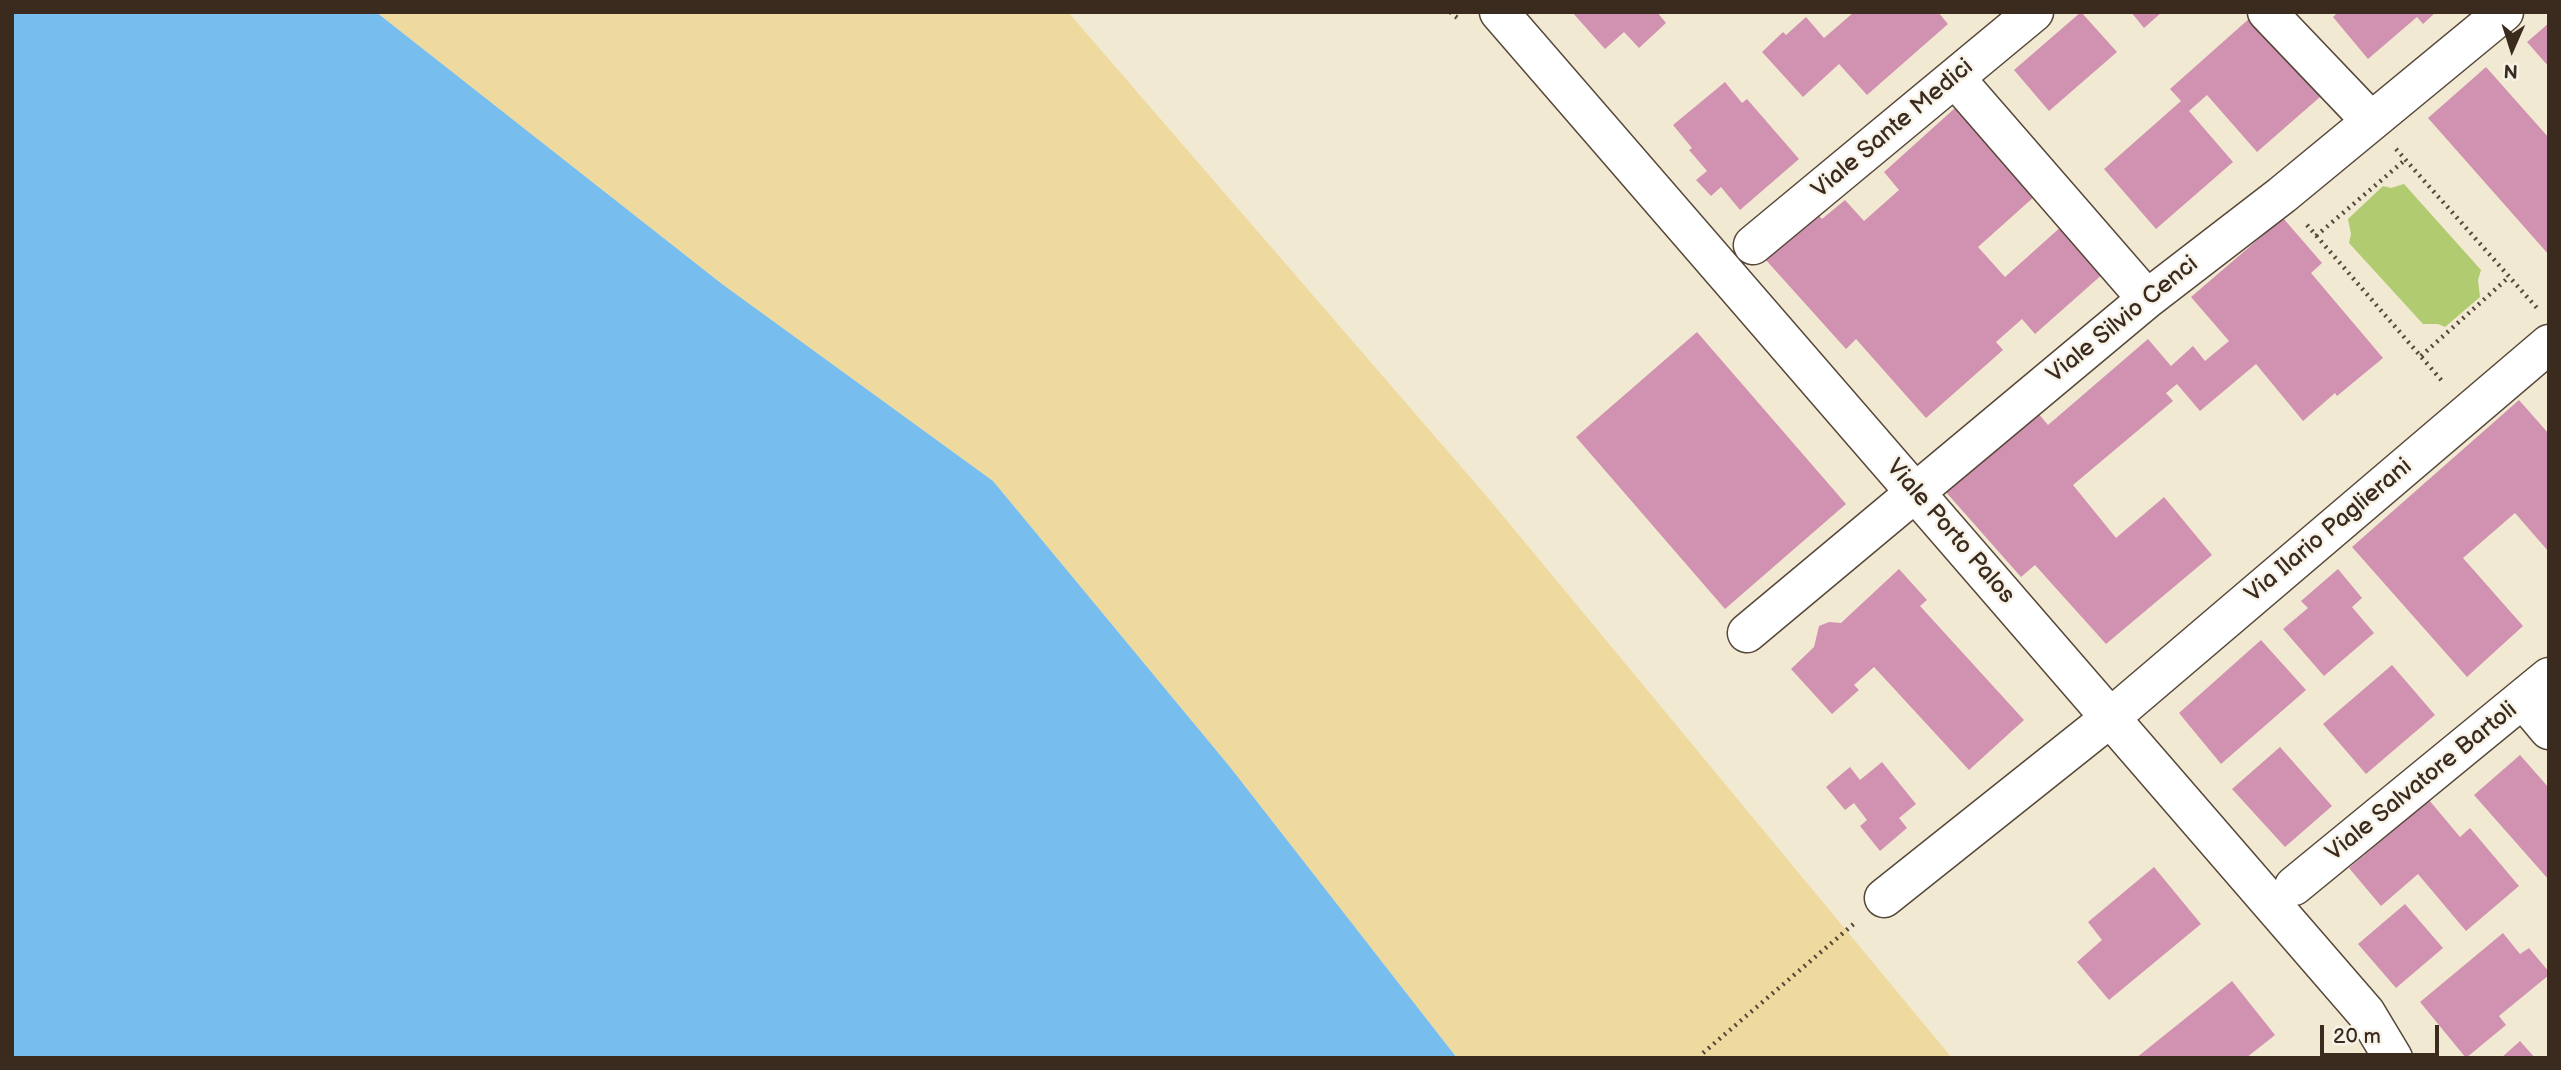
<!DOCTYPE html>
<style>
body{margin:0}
#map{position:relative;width:2561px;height:1070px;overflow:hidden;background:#f2e9d3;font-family:"Balsamiq Sans",sans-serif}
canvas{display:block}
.frame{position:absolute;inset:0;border:14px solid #3b2a1e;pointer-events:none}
.north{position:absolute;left:2477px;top:14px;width:70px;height:70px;-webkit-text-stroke:5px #f7f3e8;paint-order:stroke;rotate:183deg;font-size:19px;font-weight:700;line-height:28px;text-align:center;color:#3b2a1e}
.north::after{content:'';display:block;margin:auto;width:24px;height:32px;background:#3b2a1e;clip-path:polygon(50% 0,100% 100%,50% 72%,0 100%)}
.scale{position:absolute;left:2320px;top:1025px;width:119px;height:32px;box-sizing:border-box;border:4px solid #3b2a1e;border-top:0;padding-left:9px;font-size:21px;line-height:24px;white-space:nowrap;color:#3b2a1e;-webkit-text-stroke:5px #f7f3e8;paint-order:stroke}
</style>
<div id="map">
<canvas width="2561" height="1070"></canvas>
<div class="frame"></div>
<div class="north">N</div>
<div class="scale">20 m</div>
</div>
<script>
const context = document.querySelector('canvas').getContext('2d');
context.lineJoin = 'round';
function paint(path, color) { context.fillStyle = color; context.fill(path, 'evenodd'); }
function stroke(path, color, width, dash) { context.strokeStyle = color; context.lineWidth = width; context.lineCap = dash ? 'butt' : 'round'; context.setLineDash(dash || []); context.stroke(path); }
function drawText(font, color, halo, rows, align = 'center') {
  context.font = font + ' "Balsamiq Sans",sans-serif'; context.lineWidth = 5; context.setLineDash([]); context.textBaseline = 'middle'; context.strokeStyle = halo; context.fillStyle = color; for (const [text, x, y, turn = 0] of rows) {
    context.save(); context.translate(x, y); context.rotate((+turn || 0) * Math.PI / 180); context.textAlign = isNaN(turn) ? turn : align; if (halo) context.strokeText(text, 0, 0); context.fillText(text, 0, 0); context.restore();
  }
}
paint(new Path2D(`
 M2404,184L2481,270L2478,280L2480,297L2445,327L2438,324H2423L2349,243L2351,234L2348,219L2383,186L2391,188Z`), '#b0cb70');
paint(new Path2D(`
 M376,12H1068L1489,499L1952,1058H1457L1230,767L993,481L722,284Z`), '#eeda9e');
paint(new Path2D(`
 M12,12H376L722,284L993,481L1230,767L1457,1058H12Z`), '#77bdee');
paint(new Path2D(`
 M1572,12H1657L1666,23L1639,48L1624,32L1605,49Z
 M1854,12H1938L1948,24L1867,95L1839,64L1803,97L1762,52L1783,32L1786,35L1806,17L1824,38Z
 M2081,12L2117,52L2049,111L2014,70Z
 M2131,12H2162L2144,28Z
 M2338,12H2436L2423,24L2417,17L2368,59L2333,17Z
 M2251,17L2320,97L2257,152L2207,95L2189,111L2233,162L2156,229L2104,169L2181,101L2170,89Z
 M2549,23V67L2527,42Z
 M2486,67L2549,138V255L2428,118Z
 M1725,82L1742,103L1747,99L1799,159L1740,210L1721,187L1711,196L1696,180L1707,171L1689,150L1692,148L1673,125Z
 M1955,108L2035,196L1978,247L2005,277L2063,225L2105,272L2035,334L2022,319L1996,342L2003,350L1926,418L1856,339L1846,349L1765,259L1817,213L1822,219L1845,200L1864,221L1899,190L1884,172Z
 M2283,218L2322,263L2311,273L2383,358L2337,396L2335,393L2303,421L2256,364L2200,411L2177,384L2166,393L2173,401L2073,485L2116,538L2164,497L2212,555L2106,644L2035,565L2021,577L1945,491L2033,407L2048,425L2148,339L2171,366L2193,346L2205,361L2229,341L2191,297Z
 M1697,332L1846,504L1725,609L1576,437Z
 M2519,400L2549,434V552L2515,513L2463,558L2523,626L2467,677L2352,547Z
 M1899,569L1927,600L1920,606L2024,720L1969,770L1874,667L1854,685L1859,690L1832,714L1791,669L1814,647L1819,626L1829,622L1841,623Z
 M2338,569L2362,598L2352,607L2374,633L2324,676L2283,629L2308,608L2301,601Z
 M2261,640L2306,690L2221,764L2179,713Z
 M2392,665L2435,715L2366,774L2323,724Z
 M2280,747L2332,806L2285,847L2232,789Z
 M2520,755L2549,788V880L2474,795Z
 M1882,762L1916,804L1899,818L1907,828L1880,851L1860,826L1867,820L1854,803L1845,810L1826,787L1850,767L1860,780Z
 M2429,800L2460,837L2470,828L2519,886L2466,931L2418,874L2381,906L2349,868Z
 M2154,867L2201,924L2109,1000L2077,962L2102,940L2088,922Z
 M2405,904L2443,948L2396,988L2358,944Z
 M2503,933L2520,954L2529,948L2549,972V975L2499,1016L2506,1025L2466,1058L2420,1002Z
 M2232,981L2275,1035L2246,1058H2136Z
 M2520,1041L2535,1058H2501Z`), '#d092b0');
const minor = new Path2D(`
 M1499,12L2366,1013L2393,1058
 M2267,12L2371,121
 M1955,78L2147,299
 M1753,245L2034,12
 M1747,633L2147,299L2282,195L2504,12
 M2523,699L2549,730
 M2294,886L2549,677
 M1884,898L2110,718L2549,344`);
stroke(minor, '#564739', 41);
stroke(new Path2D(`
 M1450,12L1460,20
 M2396,149L2537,308
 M2307,225L2443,382
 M2316,236L2405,160
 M2421,356L2509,277
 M1703,1053L1856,922`), '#564739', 4.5, [2, 5]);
stroke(minor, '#fff', 38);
drawText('24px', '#3b2a1e', '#f7f3e8', [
 ["Viale Sante Medici",1893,129,-40],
 ["Viale Silvio Cenci",2123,320,-39],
 ["Via Ilario Paglierani",2329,531,-40],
 ["Viale Porto Palos",1950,532,49],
 ["Viale Salvatore Bartoli",2422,782,-39]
]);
</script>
